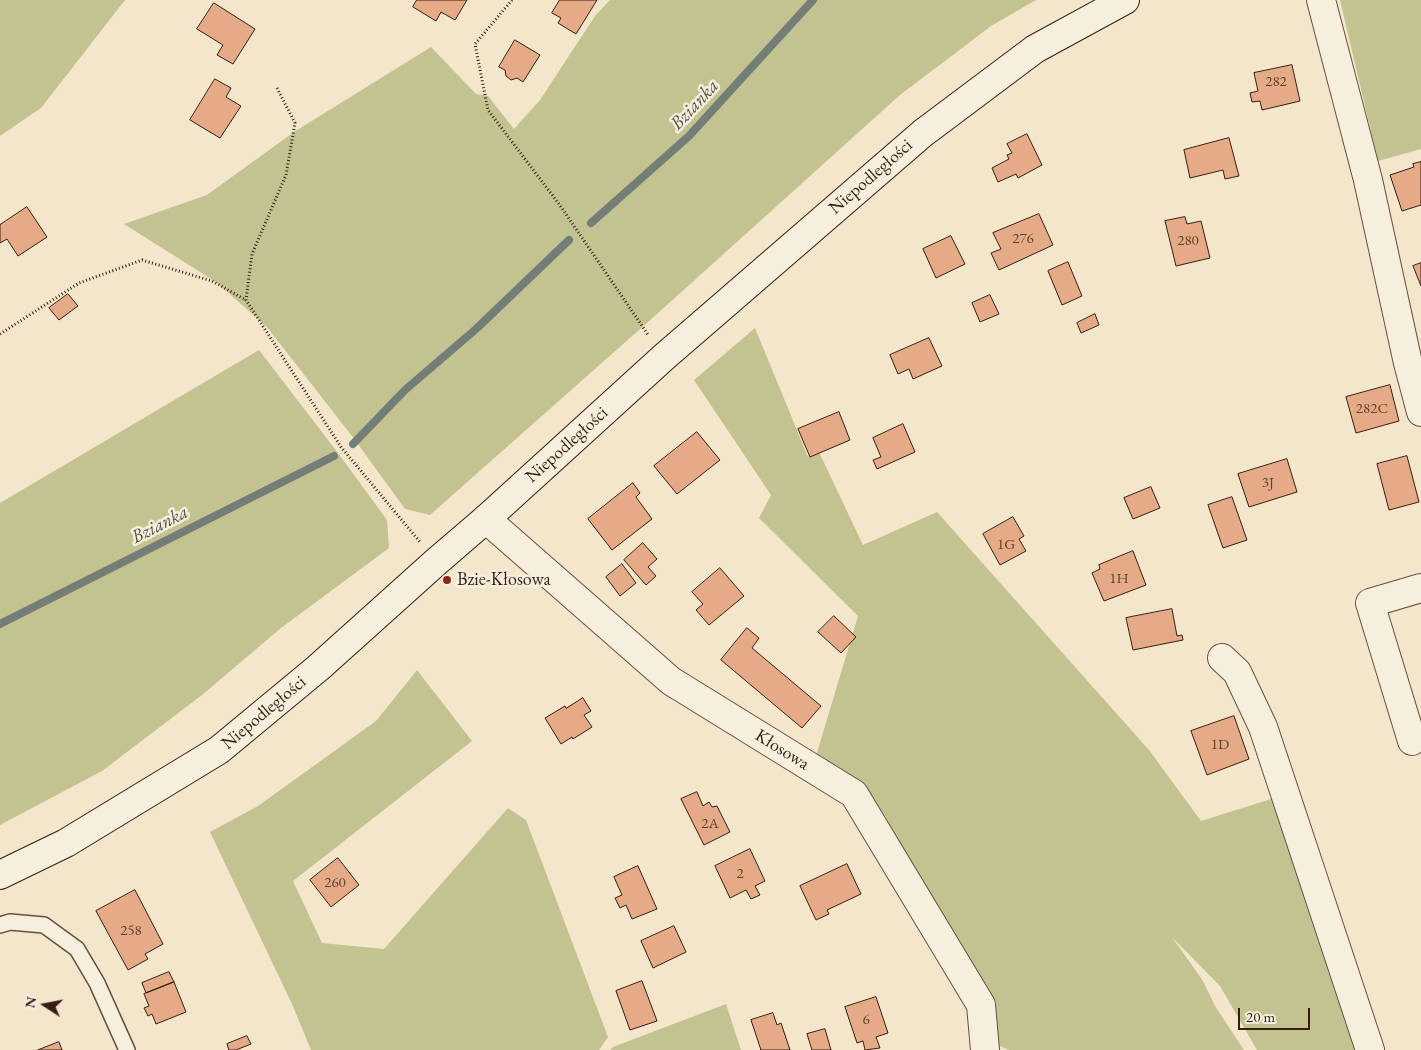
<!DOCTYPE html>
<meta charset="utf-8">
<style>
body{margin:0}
#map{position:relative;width:1421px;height:1050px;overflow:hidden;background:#f3e6ca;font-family:"EB Garamond",serif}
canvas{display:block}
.north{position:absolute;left:20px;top:980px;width:50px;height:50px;-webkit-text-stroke:4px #f7efdd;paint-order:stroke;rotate:281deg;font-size:14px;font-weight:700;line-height:20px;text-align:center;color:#371d13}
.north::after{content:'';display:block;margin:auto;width:18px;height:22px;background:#371d13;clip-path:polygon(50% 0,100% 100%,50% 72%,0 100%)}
.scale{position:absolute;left:1238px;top:1008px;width:72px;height:22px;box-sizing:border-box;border:2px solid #371d13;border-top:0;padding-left:6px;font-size:15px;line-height:18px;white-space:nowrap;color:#371d13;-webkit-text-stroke:4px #f7efdd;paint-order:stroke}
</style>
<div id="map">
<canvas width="1421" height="1050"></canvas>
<div class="north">N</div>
<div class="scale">20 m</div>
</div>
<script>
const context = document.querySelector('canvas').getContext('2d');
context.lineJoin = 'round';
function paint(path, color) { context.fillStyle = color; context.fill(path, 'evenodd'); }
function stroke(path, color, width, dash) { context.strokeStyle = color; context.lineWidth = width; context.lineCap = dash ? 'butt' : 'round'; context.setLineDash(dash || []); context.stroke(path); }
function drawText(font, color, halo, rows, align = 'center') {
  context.font = font + ' "EB Garamond",serif'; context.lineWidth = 5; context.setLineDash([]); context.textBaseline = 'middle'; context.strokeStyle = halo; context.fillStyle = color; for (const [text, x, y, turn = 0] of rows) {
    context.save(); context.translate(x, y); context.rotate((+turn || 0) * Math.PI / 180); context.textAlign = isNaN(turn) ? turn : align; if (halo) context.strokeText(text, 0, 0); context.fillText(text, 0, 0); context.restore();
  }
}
paint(new Path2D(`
 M0,0H125L41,108L0,136Z
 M610,0H1036L991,26L900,95L648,322L430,515L405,509L355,440L267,327L216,282L124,224L207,195L294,132L431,47L476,94L488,96L514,129L540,100L595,16Z
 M1340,0H1421V149L1378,161Z
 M755,328L808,457L819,452L863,545L937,512L1149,750L1201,821L1284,795L1359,1050H1257L1220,986L1172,937L1203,981L1215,1006L1244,1050H1009L998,1045L977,989L884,814L858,783L842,770L816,756L858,616L759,518L771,495L694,380Z
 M259,350L338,453L387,520L389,548L281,628L202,695L102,771L0,825V503Z
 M417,670L472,741L293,881L322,943L384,949L508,808L526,820L608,1037L599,1050H311L292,1004L210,832L258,806L376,721Z
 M726,1004L741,1050H610L613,1047Z`), '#c3c391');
stroke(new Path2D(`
 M591,223L689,136L813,0
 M353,444L405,390L476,329L569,240
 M0,624L334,456`), '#737e77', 8);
const building = new Path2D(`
 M417,0H467L455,20L441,12L436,21L413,7Z
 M560,0H597L576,34L558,23L561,18L552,13Z
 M214,3L255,29L233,64L217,55L223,45L197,29Z
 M515,40L540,55L523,82L517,78L511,80L506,76L505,70L499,67Z
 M1292,65L1300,101L1262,110L1260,101L1252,102L1250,93L1258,91L1254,73Z
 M215,79L231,88L226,97L241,106L220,138L190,120Z
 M1027,134L1042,165L1018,178L1016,174L998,182L992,168L1009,159L1007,155L1012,153L1007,144Z
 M1229,138L1239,176L1225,179L1223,170L1190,178L1184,150Z
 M1421,162V205L1402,211L1390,175L1414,167L1413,164Z
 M27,207L47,237L18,256L7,239L0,243V225Z
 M1039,214L1053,245L999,270L991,253L1001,249L993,233Z
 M1185,217L1187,224L1201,221L1210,258L1176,266L1165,221Z
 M951,236L965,264L936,278L923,249Z
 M1068,262L1082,296L1062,305L1048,271Z
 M1421,263V286L1413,266Z
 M68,294L78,306L59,320L49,308Z
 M990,295L999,314L980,322L972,303Z
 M1095,314L1099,325L1081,333L1077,323Z
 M929,338L942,366L913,379L909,369L898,374L890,355Z
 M1390,385L1399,421L1356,433L1346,397Z
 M839,412L850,440L810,457L798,429Z
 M903,424L915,452L877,469L873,460L881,457L873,438Z
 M697,432L720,460L677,494L654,466Z
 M1407,456L1419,502L1389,510L1377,464Z
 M1287,459L1297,492L1249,507L1238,474Z
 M633,483L640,493L636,497L652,519L612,550L588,519Z
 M1151,487L1160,508L1133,519L1124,498Z
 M1232,497L1247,540L1223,548L1208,505Z
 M1013,517L1024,536L1019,539L1026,551L1000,565L983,534Z
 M643,543L657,559L648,567L656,576L646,585L624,560Z
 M1133,551L1146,585L1104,601L1092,573L1100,569L1099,565Z
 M622,564L636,583L620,596L606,577Z
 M720,568L744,596L709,625L696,610L703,604L692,592Z
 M1172,609L1177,636L1182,635L1183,640L1133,650L1126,618Z
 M834,616L856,637L841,653L818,632Z
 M747,628L759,638L752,648L821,706L802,728L721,660Z
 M583,698L591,711L584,715L592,727L573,739L572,737L561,744L545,718L565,706L566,708Z
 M1234,716L1249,759L1207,775L1191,731Z
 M697,792L703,806L709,802L712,807L717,806L730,832L704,845L681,799Z
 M750,849L765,881L755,886L760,895L751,899L746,890L730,898L715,866Z
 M338,858L359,885L331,907L310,880Z
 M847,864L861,894L827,910L829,914L816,920L800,886Z
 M638,866L657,909L632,919L626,905L620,908L615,898L622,895L614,877Z
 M135,890L163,944L145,954L148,959L128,970L96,911Z
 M674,926L686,952L653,968L641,941Z
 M169,972L174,982L146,993L142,983Z
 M642,981L657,1021L630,1030L616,991Z
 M174,982L186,1012L156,1024L152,1014L148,1016L144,1008L149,1006L144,994Z
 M876,997L888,1033L876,1037L880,1048L865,1050L863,1041L857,1043L845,1007Z
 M773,1013L777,1025L781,1023L790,1050H761L751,1020Z
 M825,1029L831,1050H812L807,1034Z
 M247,1036L251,1044L236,1050H229L227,1044Z
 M59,1042L62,1050H38Z`);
paint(building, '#e5ab86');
stroke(building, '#371d13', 1);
const lane = new Path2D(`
 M0,925L10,922L44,925L77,949L97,983L127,1050`);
const street = new Path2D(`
 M1321,0L1368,180L1408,363L1421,412
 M486,519L671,681L854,794L981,1005L985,1050
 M1222,658L1237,672L1263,727L1370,1050
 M1412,741L1370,603L1421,588`);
const secondary = new Path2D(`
 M0,875L66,843L219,750L318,668L436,562L486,519L664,357L923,133L1035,49L1125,0`);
stroke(lane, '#664f41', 18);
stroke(street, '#664f41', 30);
stroke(secondary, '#371d13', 30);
stroke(new Path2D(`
 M512,0L475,44L488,110L559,204L649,336
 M277,88L295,123L286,175L252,254L246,300L341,447L420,542
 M0,334L79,283L142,260L212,281L246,300`), '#371d13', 3, [1, 2.5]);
stroke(lane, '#f7efdd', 15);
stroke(street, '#f7efdd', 28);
stroke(secondary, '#f7efdd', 28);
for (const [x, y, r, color] of [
 [447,580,5,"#8f2418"]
]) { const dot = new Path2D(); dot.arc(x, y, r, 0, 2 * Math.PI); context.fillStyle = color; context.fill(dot); stroke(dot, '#f7efdd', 2); }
drawText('15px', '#624030', null, [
 ["282",1276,82],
 ["276",1023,239],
 ["280",1188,241],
 ["282C",1372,409],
 ["3J",1268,483],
 ["1G",1006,545],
 ["1H",1119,579],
 ["1D",1220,745],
 ["2A",710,824],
 ["2",740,874],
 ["260",335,883],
 ["258",131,931],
 ["6",866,1020]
]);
drawText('18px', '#371d13', '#f7efdd', [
 ["Niepodległości",871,177,-41],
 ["Niepodległości",567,445,-42],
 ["Niepodległości",264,713,-40],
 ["Kłosowa",782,750,32]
]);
drawText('18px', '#371d13', '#f7efdd', [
 ["Bzie-Kłosowa",457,580]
], 'left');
drawText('italic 19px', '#554e45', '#f7efdd', [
 ["Bzianka",695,105,-47],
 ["Bzianka",160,525,-27]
]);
</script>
